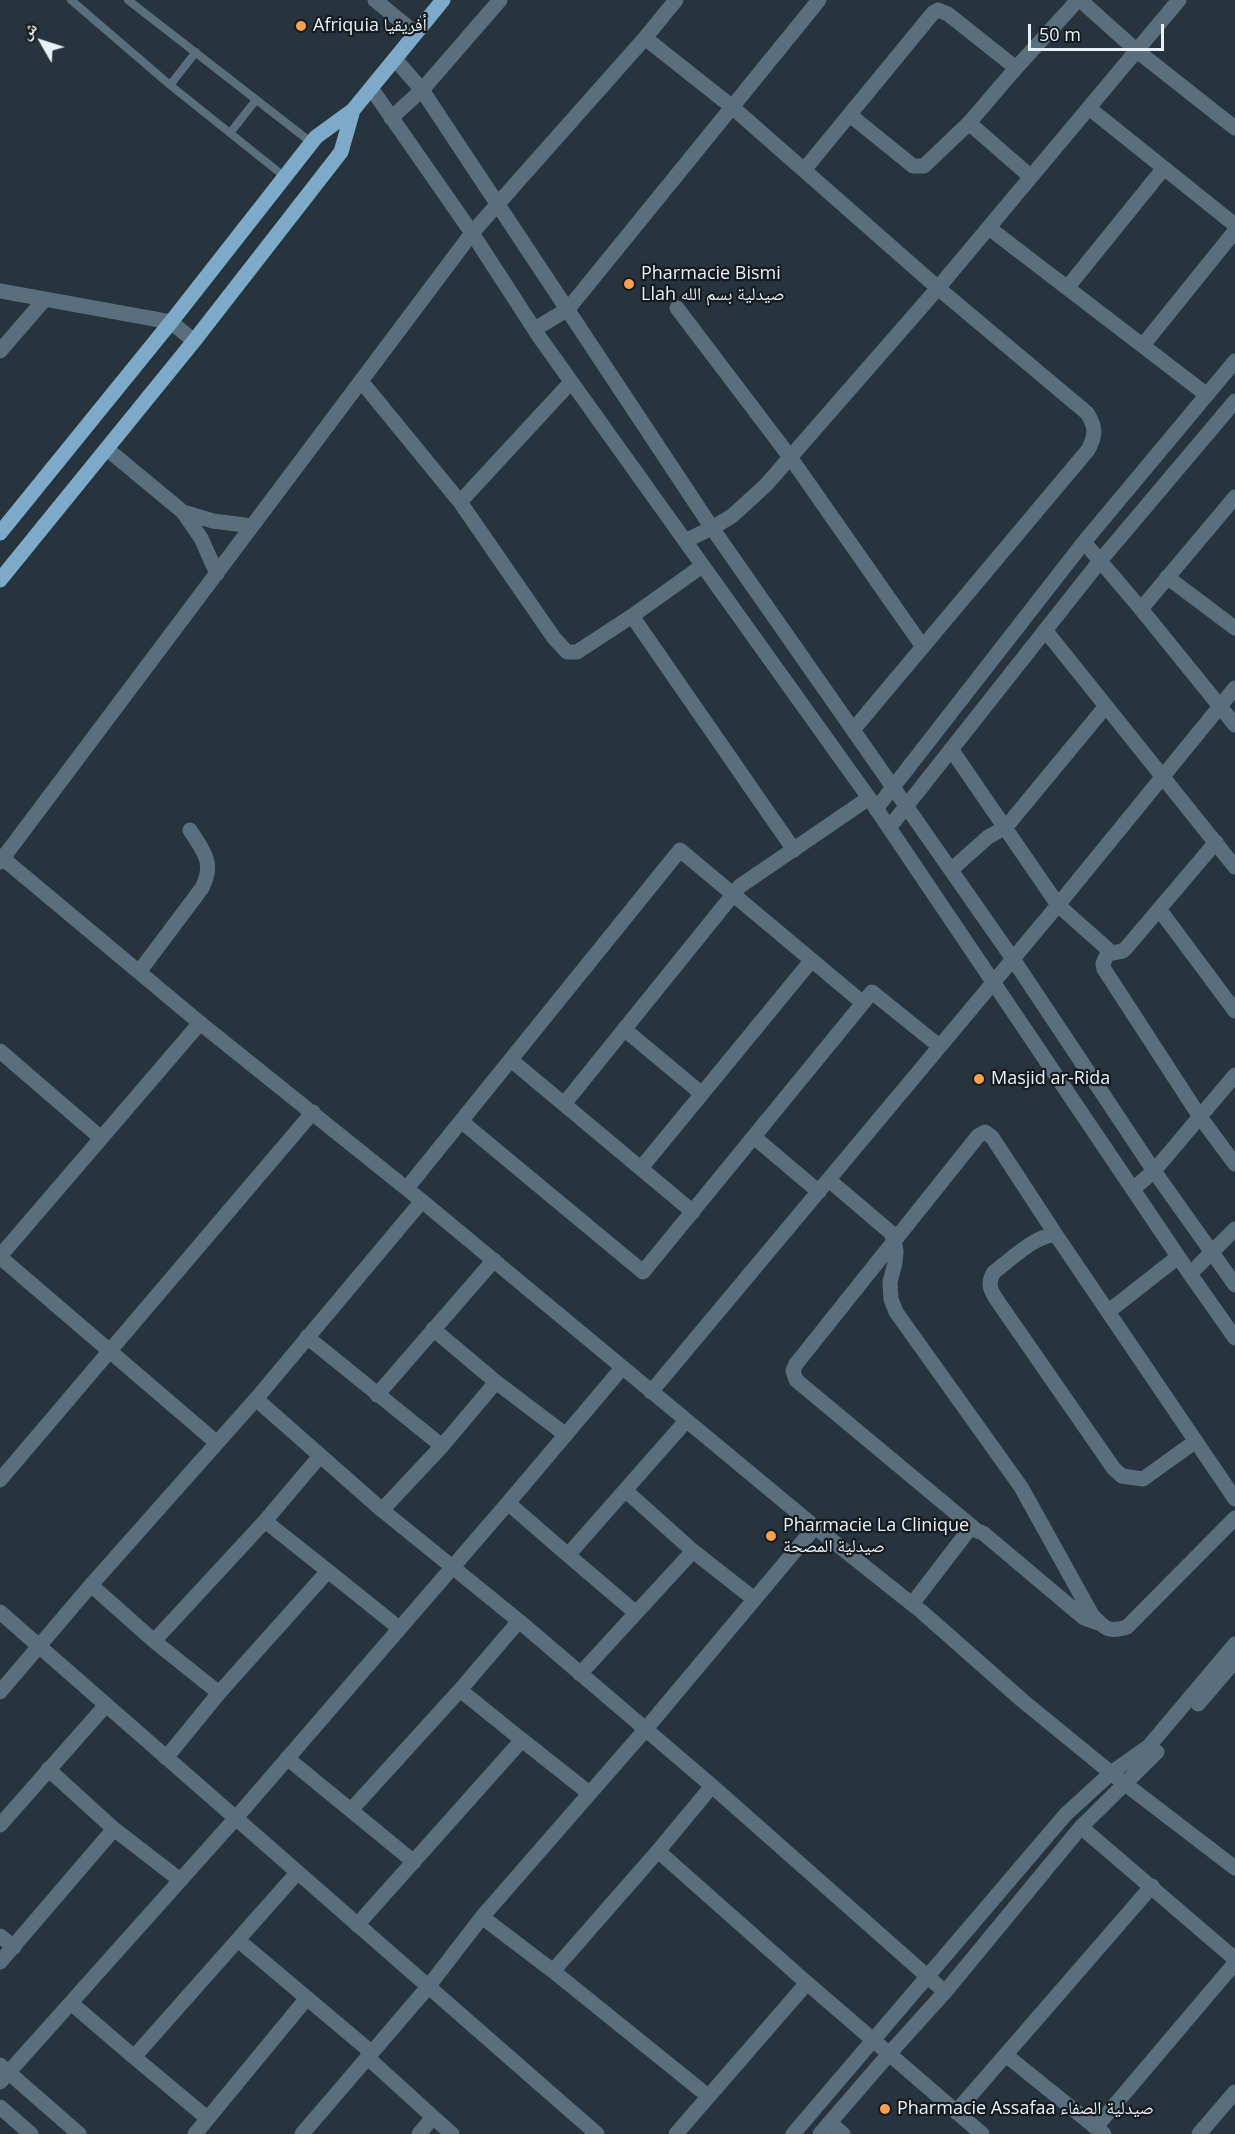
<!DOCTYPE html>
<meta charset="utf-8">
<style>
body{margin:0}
#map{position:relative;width:1235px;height:2134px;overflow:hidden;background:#27343e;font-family:"Open Sans","Noto Naskh Arabic",sans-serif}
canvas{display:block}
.north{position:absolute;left:12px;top:12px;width:60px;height:60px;-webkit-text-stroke:4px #151b1f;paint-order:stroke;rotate:309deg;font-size:16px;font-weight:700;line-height:24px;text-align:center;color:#e9f1f8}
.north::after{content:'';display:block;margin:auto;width:21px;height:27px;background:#e9f1f8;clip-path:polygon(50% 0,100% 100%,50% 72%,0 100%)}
.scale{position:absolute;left:1028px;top:24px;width:136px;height:27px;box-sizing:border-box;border:3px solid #e9f1f8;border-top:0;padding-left:8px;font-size:18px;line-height:21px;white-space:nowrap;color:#e9f1f8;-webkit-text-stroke:4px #151b1f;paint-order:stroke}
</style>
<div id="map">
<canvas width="1235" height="2134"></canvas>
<div class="north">ش</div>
<div class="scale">50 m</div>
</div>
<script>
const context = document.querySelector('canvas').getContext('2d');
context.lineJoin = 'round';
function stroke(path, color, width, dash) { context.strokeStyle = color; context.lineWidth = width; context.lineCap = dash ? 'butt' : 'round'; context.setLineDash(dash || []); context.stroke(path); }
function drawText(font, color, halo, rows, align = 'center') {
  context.font = font + ' "Open Sans","Noto Naskh Arabic",sans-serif'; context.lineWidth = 4.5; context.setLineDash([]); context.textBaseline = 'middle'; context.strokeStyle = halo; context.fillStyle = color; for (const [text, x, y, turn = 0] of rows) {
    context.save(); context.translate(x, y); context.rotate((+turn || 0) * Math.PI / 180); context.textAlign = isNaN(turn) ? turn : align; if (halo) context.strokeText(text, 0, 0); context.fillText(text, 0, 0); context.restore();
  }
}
stroke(new Path2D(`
 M71,0L170,85L285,177
 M128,0L312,143
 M170,85L196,52
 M230,133L256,100`), '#5a6f7e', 8);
stroke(new Path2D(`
 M375,0L415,33
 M1080,0L1136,50L1235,128
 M645,38L676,0
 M395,59L422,90L712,528L1013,959L1154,1171L1235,1285
 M1016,68L1078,0
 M371,88L472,233L540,338L869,798L1190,1274L1235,1338
 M1089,108L1235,225
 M850,115L913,166H924L969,123
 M391,118L422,90L500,0
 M804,170L933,13L938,10L948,14L1016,68L969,123L1031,177
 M989,228L1207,395
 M1067,288L1164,168
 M0,291L171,322L194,341
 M677,308L790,457L923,647
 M535,329L568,309L819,0
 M1143,345L1235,231
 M0,351L45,299
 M361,381L460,502L554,638L567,652H577L632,616L702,566
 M107,449L183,512L201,538L217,574
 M460,502L571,382
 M183,512L213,521L252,526
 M685,541L712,528L732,516L766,485L938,288L1179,0
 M1084,542L1141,609L1235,497
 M1167,577L1235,628
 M1141,609L1235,725
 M632,616L794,850
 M1045,630L1235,867
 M951,749L1058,905L1112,953L1123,951L1127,947L1216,842
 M876,809L1084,542L1235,361
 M889,828L1100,561L1235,401
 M0,856L200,1023L422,1201L815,1527L922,1612L1023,1701L1111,1773L1235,1868
 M0,862L472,233L645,38L731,106L938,288L1087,413C1096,427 1096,435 1088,450L853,730
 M951,870L988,837L1006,827L1106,706
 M1159,909L1235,1011
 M1108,952L1103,964L1104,969L1200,1117L1235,1164
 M139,972L202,888C215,862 203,851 190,830
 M624,1029L702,1094
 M0,1051L101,1138
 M511,1060L693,1212
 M564,1104L740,886L869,798
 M461,1121L643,1272L872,992L939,1046
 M754,1137L819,1192
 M641,1168L811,961
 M829,1180L890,1232L894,1240L896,1251L895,1263L890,1282L891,1299L896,1312L1021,1487L1092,1615C1105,1628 1107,1633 1127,1627L1235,1518
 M407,1188L680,850L863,1003
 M1133,1189L1154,1171L1235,1075
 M1056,1235C1038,1233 1009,1261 994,1272C985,1286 993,1294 1001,1306L1114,1469L1122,1476L1143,1479L1196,1441
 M0,1256L200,1023
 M0,1257L217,1443
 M1190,1274L1235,1229
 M1109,1311L1178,1257
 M433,1329L496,1382L566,1435
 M307,1337L442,1446
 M651,1392L1058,905L1235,688
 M377,1395L494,1260
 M256,1399L382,1510L519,1621L712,1786L945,1992
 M0,1480L313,1112
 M626,1491L693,1551
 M508,1503L568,1555L686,1421
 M382,1510L442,1446L496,1382
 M975,1529L796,1380L793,1371L796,1364L978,1136L985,1132L992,1137L1056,1235L1235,1499
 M568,1555L636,1613
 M328,1571L399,1628
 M91,1585L154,1641L265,1521
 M912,1604L968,1531L972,1529L983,1533L1084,1618L1098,1623
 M0,1612L597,2134
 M154,1641L219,1693
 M580,1674L693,1551L754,1599
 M460,1690L522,1740
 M0,1692L91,1585L256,1399L422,1201
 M1198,1704L1235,1661
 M166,1758L219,1693L328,1571L265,1521L320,1456
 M287,1758L414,1862
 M48,1769L114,1829
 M351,1810L460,1690L519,1621
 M0,1825L106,1705
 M1081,1827L1235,1959
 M658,1851L807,1983
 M482,1917L553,1971L708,2096
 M357,1925L522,1740L589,1793
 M0,1936L14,1947
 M238,1940L371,2052
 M0,1962L114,1829L180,1880
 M553,1971L658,1851L712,1786
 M71,2003L134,2057L297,1873
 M1007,2056L1104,2134
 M134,2057L207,2118
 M367,2057L433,2117L419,2134
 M0,2065L79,2134
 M0,2082L235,1819L508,1503L622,1368
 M0,2107L31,2134
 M956,2112L1152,1886
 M433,2117L452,2134
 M830,2123L843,2134
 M1096,2127L1235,1963
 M195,2134L307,1998
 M302,2134L428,1987L482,1917L645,1730L815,1527
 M676,2134L807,1983L982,2134
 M793,2134L1066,1814L1111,1773L1149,1746L1235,1644
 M820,2134L889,2054L945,1992L1081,1827L1157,1752
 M1199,2134L1235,2092`), '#5a6f7e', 15);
stroke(new Path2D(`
 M0,533L171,322L316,137L353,110L443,0
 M0,580L194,341L341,152L353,110`), '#7eaac9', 15);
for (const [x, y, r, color] of [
 [301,26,6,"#fa9f4e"],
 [629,284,6,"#fa9f4e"],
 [979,1079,6,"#fa9f4e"],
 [771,1536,6,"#fa9f4e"],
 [885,2109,6,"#fa9f4e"]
]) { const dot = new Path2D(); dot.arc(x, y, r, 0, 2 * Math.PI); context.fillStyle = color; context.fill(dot); stroke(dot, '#151b1f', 2); }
drawText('18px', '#e9f1f8', '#151b1f', [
 ["Afriquia أفريقيا",313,26],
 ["Pharmacie Bismi",641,274],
 ["Llah صيدلية بسم الله",641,295],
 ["Masjid ar-Rida",991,1079],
 ["Pharmacie La Clinique",783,1526],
 ["صيدلية المصحة",783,1547],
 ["Pharmacie Assafaa صيدلية الصفاء",897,2109]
], 'left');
</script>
